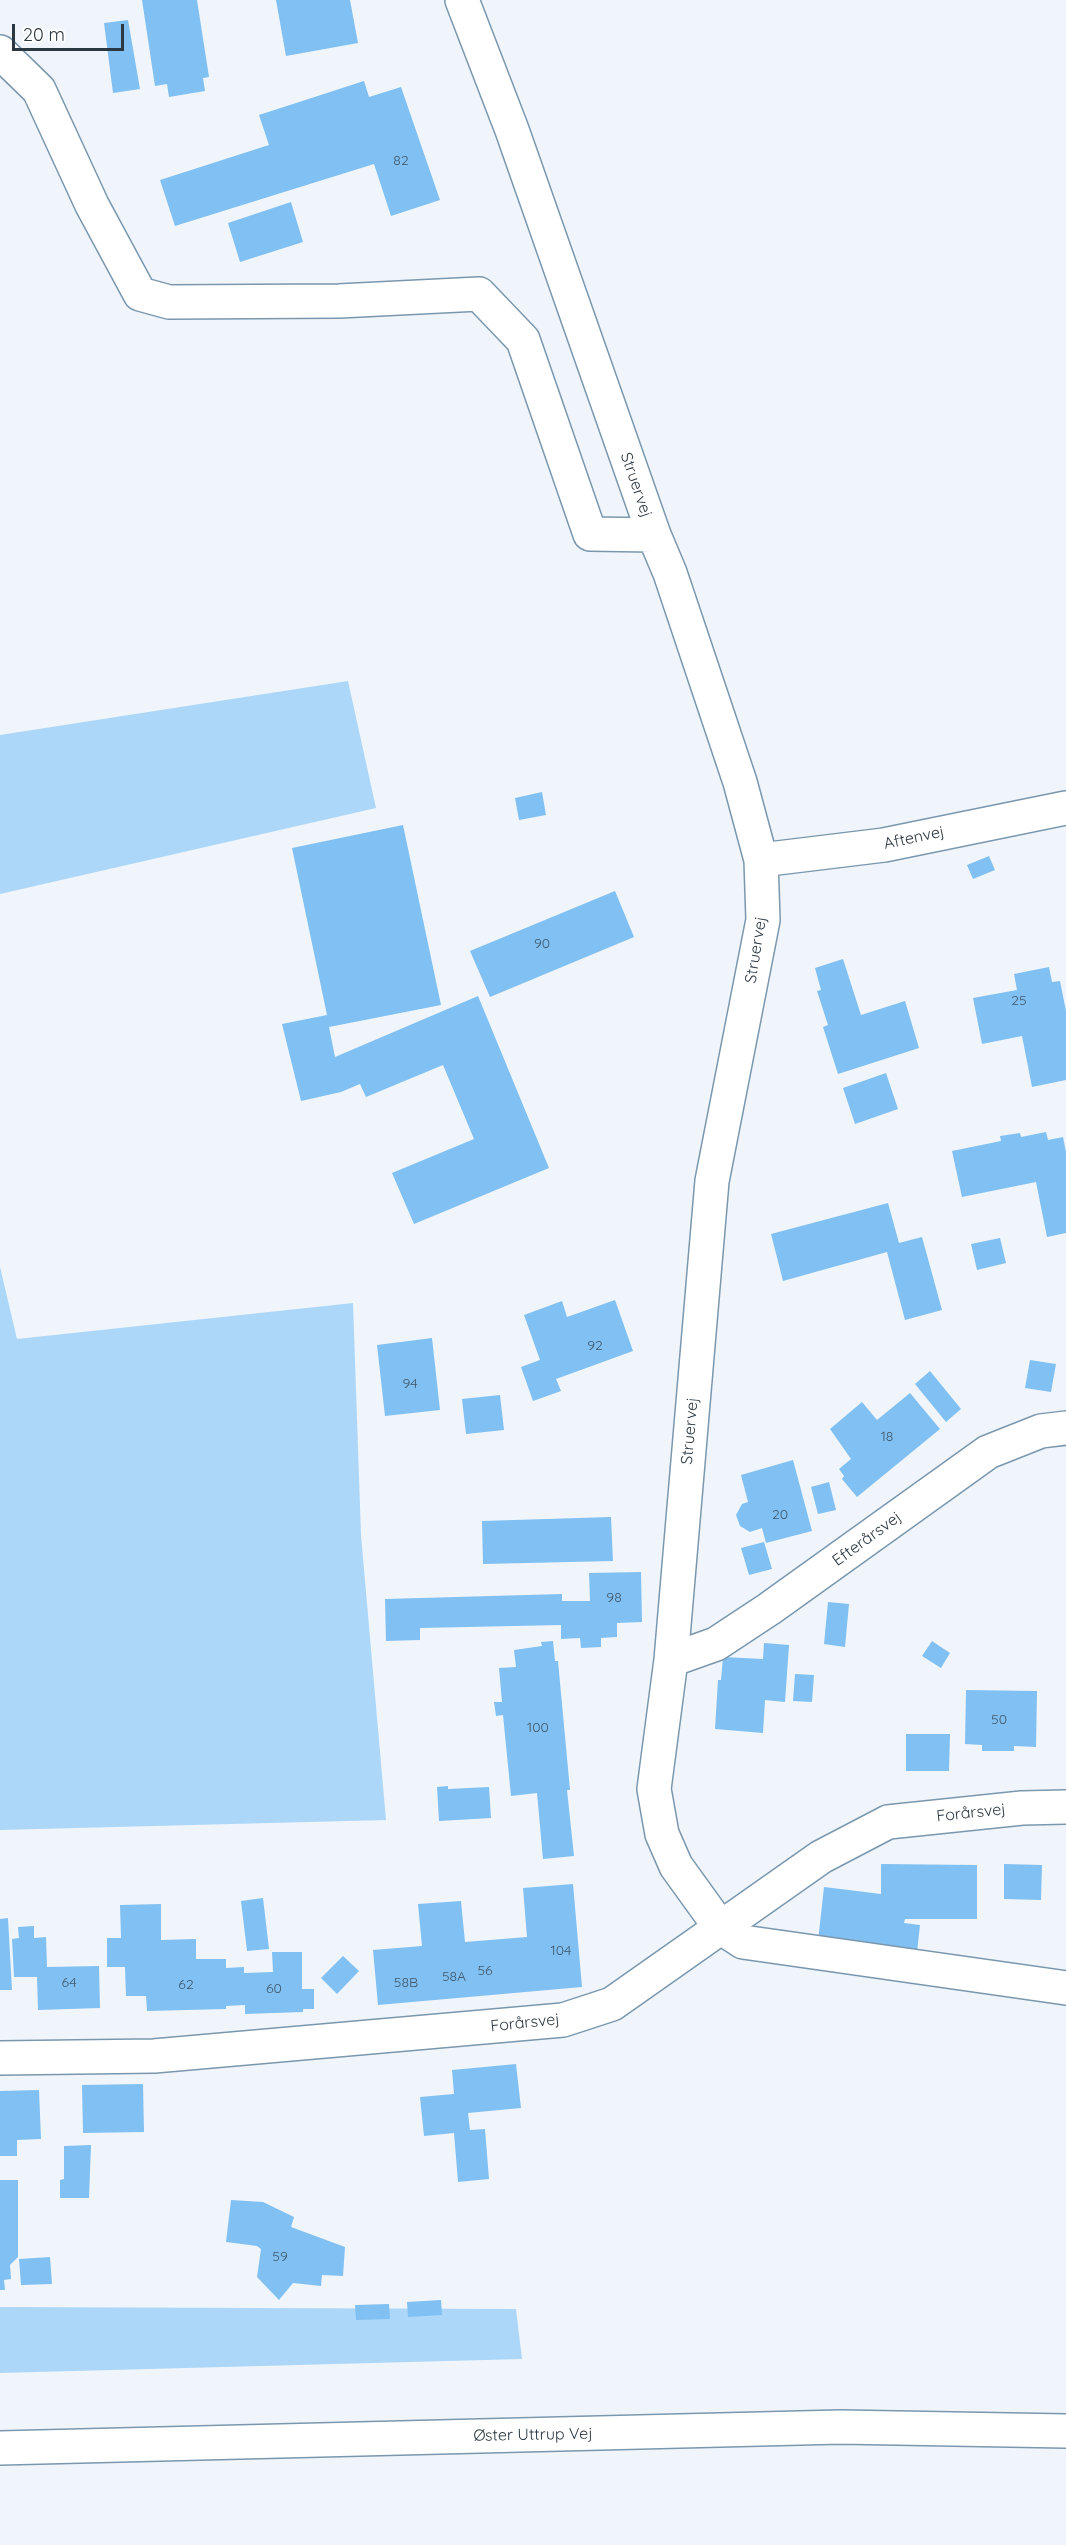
<!DOCTYPE html>
<meta charset="utf-8">
<style>
body{margin:0}
#map{position:relative;width:1066px;height:2545px;overflow:hidden;background:#eff5fa;font-family:Quicksand,sans-serif}
canvas{display:block}
.scale{position:absolute;left:12px;top:24px;width:112px;height:27px;box-sizing:border-box;border:3px solid #2b3741;border-top:0;padding-left:8px;font-size:18px;line-height:21px;white-space:nowrap;color:#2b3741;-webkit-text-stroke:4px #fff;paint-order:stroke}
</style>
<div id="map">
<canvas width="1066" height="2545"></canvas>
<div class="scale">20 m</div>
</div>
<script>
const context = document.querySelector('canvas').getContext('2d');
context.lineJoin = 'round';
function paint(path, color) { context.fillStyle = color; context.fill(path, 'evenodd'); }
function stroke(path, color, width, dash) { context.strokeStyle = color; context.lineWidth = width; context.lineCap = dash ? 'butt' : 'round'; context.setLineDash(dash || []); context.stroke(path); }
function drawText(font, color, halo, rows, align = 'center') {
  context.font = font + ' Quicksand,sans-serif'; context.lineWidth = 4.5; context.setLineDash([]); context.textBaseline = 'middle'; context.strokeStyle = halo; context.fillStyle = color; for (const [text, x, y, turn = 0] of rows) {
    context.save(); context.translate(x, y); context.rotate((+turn || 0) * Math.PI / 180); context.textAlign = isNaN(turn) ? turn : align; if (halo) context.strokeText(text, 0, 0); context.fillText(text, 0, 0); context.restore();
  }
}
paint(new Path2D(`
 M348,681L376,808L0,894V735Z
 M0,1267L17,1339L353,1303L361,1535L386,1820L0,1830Z
 M0,2307L516,2309L522,2359L0,2373Z`), '#add7f9');
paint(new Path2D(`
 M142,0H197L209,77L203,78L205,91L169,97L167,84L155,86Z
 M276,0H350L358,43L286,56Z
 M128,20L140,89L113,93L104,23Z
 M364,81L369,97L401,87L440,200L391,216L374,164L175,226L160,180L269,145L259,115Z
 M291,202L303,242L240,262L228,223Z
 M542,792L546,815L519,820L515,798Z
 M403,825L441,1005L329,1027L335,1057L478,996L549,1168L414,1224L392,1173L474,1139L443,1065L366,1097L360,1084L341,1092L301,1101L282,1024L327,1015L292,848Z
 M989,856L995,870L973,879L967,865Z
 M615,891L634,937L490,997L470,951Z
 M843,959L861,1015L905,1001L919,1048L838,1074L823,1027L828,1025L817,991L821,990L815,968Z
 M1049,967L1052,982L1060,981L1066,1011V1080L1032,1087L1022,1036L982,1044L973,998L1017,990L1014,974Z
 M886,1073L898,1109L855,1124L843,1088Z
 M1046,1132L1048,1140L1063,1137L1066,1152V1233L1047,1237L1036,1182L962,1197L952,1151L1001,1141L1000,1136L1020,1133L1021,1137Z
 M888,1203L899,1243L922,1237L942,1310L905,1320L887,1252L783,1281L771,1234Z
 M1000,1238L1006,1263L977,1270L971,1244Z
 M615,1300L633,1351L556,1379L561,1391L533,1401L521,1367L540,1360L524,1315L562,1301L567,1317Z
 M432,1338L440,1410L385,1416L377,1345Z
 M1030,1360L1056,1364L1051,1392L1025,1388Z
 M930,1371L961,1409L946,1422L915,1384Z
 M910,1393L940,1429L857,1497L842,1479L844,1476L839,1469L851,1459L830,1429L862,1402L877,1420Z
 M500,1395L504,1430L466,1434L462,1399Z
 M793,1460L812,1531L766,1543L762,1528L750,1532L740,1526L736,1515L742,1504L748,1502L741,1475Z
 M829,1482L836,1510L818,1514L811,1487Z
 M611,1517L613,1561L483,1564L482,1521Z
 M764,1542L772,1569L749,1575L741,1548Z
 M641,1572L642,1622L617,1623V1637L601,1638V1647L581,1648L580,1638L561,1639V1625L420,1628V1640L386,1641L385,1599L562,1594V1601H590L589,1573Z
 M828,1602L849,1604L845,1647L824,1644Z
 M553,1641L555,1661H558L570,1790H567L574,1856L543,1859L537,1793L511,1796L503,1715L496,1716L494,1702H502L499,1668L516,1667L514,1650L542,1646L541,1642Z
 M932,1641L950,1653L941,1668L922,1656Z
 M764,1643L789,1645L785,1702L765,1700L763,1733L715,1729L718,1680H721L723,1657L763,1659Z
 M795,1674L814,1675L812,1702L793,1701Z
 M966,1690L1037,1691L1036,1747L1014,1746V1751H982V1745L965,1744Z
 M906,1734H950L949,1771H906Z
 M448,1786V1789L489,1787L491,1818L439,1821L437,1787Z
 M881,1864L977,1865V1919H905L904,1923L920,1925L917,1952L818,1941L824,1887L881,1894Z
 M1004,1864L1042,1865L1041,1900L1004,1899Z
 M573,1884L582,1987L378,2005L373,1950L422,1946L418,1904L461,1901L465,1942L527,1937L523,1888Z
 M263,1898L269,1949L247,1951L241,1901Z
 M161,1904V1940L196,1939V1959H226V1968L244,1967V1973L273,1972L272,1952H302V1989H314V2009H303V2012L245,2014V2005L226,2006V2009L147,2011L146,1996H126L125,1967H107V1938H121L120,1905Z
 M8,1918L12,1990H0V1919Z
 M34,1926V1938L46,1937L47,1967L99,1966L100,2008L38,2010L37,1977H14L12,1939L19,1938L18,1927Z
 M343,1956L359,1971L337,1994L321,1978Z
 M516,2064L521,2108L468,2113L470,2130L485,2129L489,2179L458,2182L454,2133L424,2136L420,2097L454,2094L452,2070Z
 M143,2084L144,2132L83,2133L82,2085Z
 M39,2090L41,2139L17,2140V2156H0V2091Z
 M91,2145L89,2198H60V2180L64,2179V2146Z
 M0,2180H18V2257L10,2265L11,2279L4,2280L5,2290H0Z
 M231,2200L263,2202L294,2217L291,2227L345,2247L343,2276L322,2275L321,2286L293,2283L279,2300L257,2277L261,2249L257,2246L226,2242Z
 M50,2257L52,2284L21,2285L19,2259Z
 M441,2300L442,2315L408,2317L407,2302Z
 M389,2304L390,2319L356,2320L355,2305Z`), '#80c0f2');
const minor = new Path2D(`
 M462,0L512,130L654,535L670,573L740,782L761,860L763,920L712,1181L671,1660L654,1789L662,1834L676,1866L720,1927L743,1942L1066,1988
 M0,52L39,90L92,205L140,294L169,302L339,301L479,294L523,340L590,534L654,535
 M761,860L884,845L1066,808
 M671,1660L716,1644L769,1609L988,1452L1041,1431L1066,1428
 M0,2058L154,2056L563,2020L612,2004L821,1857L888,1822L1022,1808L1066,1807
 M0,2448L840,2427L1066,2431`);
stroke(minor, '#7a97ae', 36);
stroke(minor, '#fff', 33);
drawText('14px', '#40596d', null, [
 ["82",401,161],
 ["90",542,944],
 ["25",1019,1001],
 ["92",595,1346],
 ["94",410,1384],
 ["18",887,1437],
 ["20",780,1515],
 ["98",614,1598],
 ["50",999,1720],
 ["100",538,1728],
 ["104",561,1951],
 ["56",485,1971],
 ["58A",454,1977],
 ["64",69,1983],
 ["58B",406,1983],
 ["62",186,1985],
 ["60",274,1989],
 ["59",280,2257]
]);
drawText('16px', '#2b3741', '#fff', [
 ["Struervej",636,485,71],
 ["Aftenvej",914,838,-12],
 ["Struervej",756,950,-81],
 ["Struervej",690,1431,-85],
 ["Efterårsvej",867,1539,-36],
 ["Forårsvej",971,1813,-6],
 ["Forårsvej",525,2023,-6],
 ["Øster Uttrup Vej",533,2435,-1]
]);
</script>
